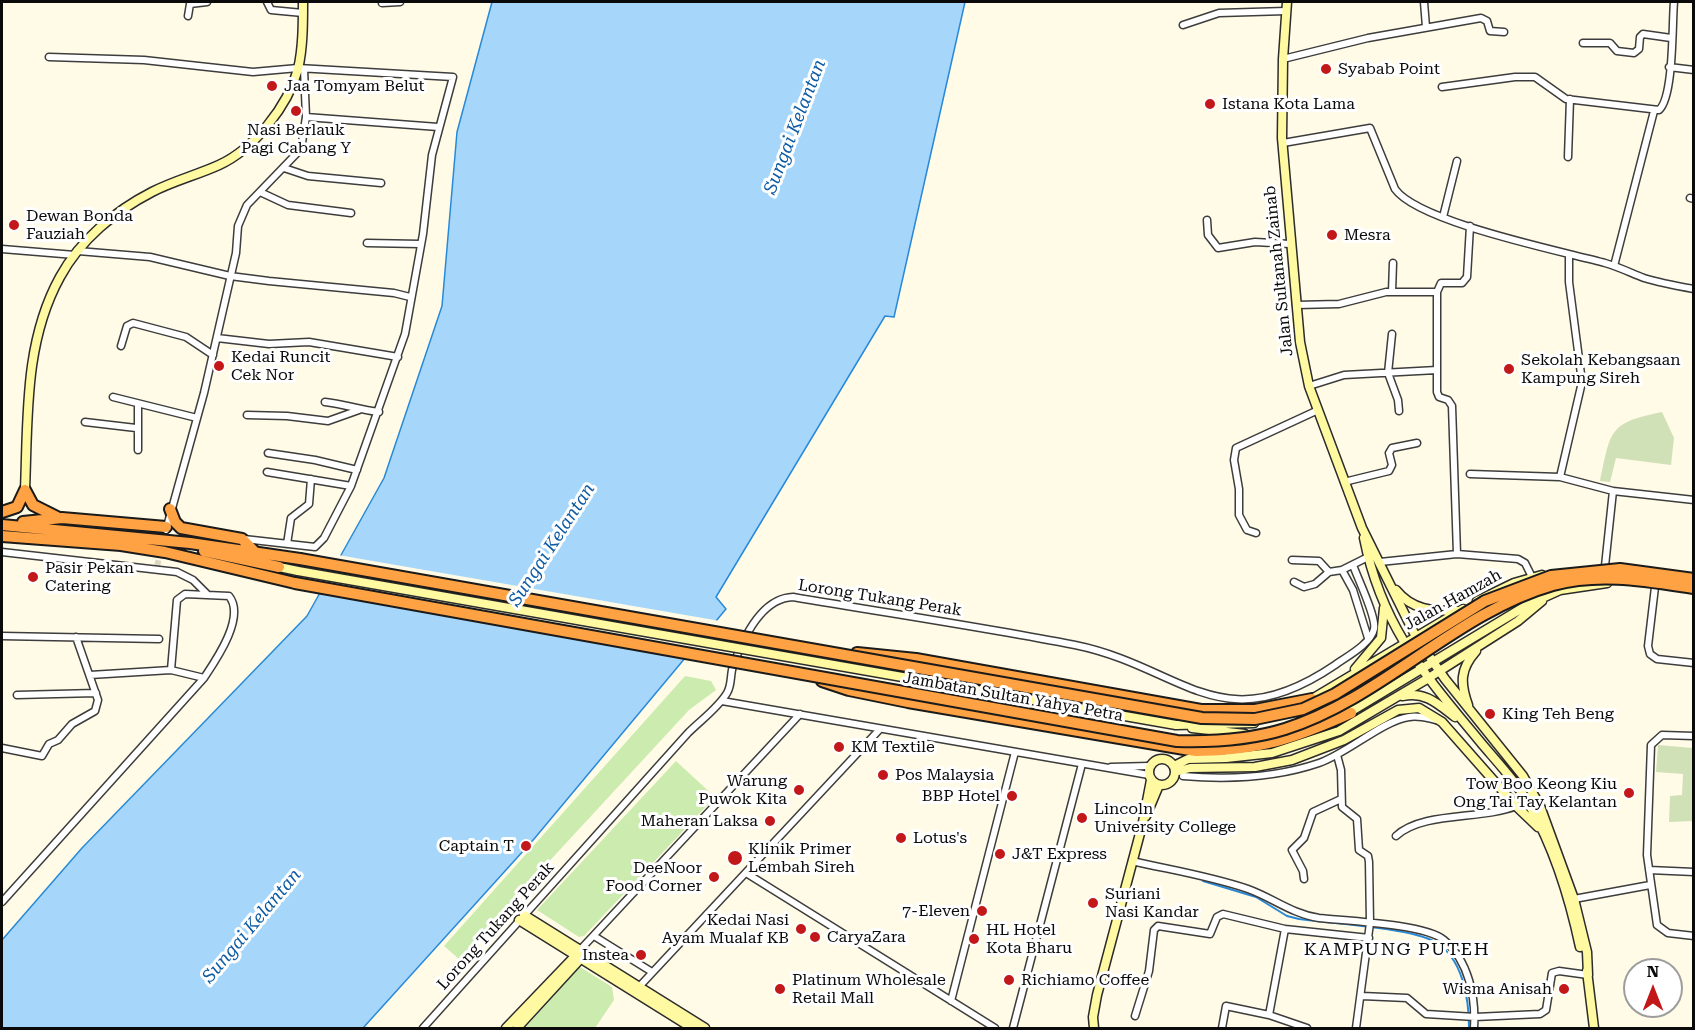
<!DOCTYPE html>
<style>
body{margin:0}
#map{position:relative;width:1695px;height:1030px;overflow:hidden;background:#fffbe6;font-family:"Roboto Serif",serif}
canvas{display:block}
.frame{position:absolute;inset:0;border:3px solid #0a0a0a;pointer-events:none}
.north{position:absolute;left:1623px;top:958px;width:60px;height:60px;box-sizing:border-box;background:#fff;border:2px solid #9d9d9d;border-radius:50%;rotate:0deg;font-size:16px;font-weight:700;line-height:24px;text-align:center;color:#0a0a0a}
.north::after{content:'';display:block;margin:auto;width:21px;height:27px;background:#c31819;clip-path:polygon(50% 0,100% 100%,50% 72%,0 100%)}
</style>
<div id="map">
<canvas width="1695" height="1030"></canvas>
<div class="frame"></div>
<div class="north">N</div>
</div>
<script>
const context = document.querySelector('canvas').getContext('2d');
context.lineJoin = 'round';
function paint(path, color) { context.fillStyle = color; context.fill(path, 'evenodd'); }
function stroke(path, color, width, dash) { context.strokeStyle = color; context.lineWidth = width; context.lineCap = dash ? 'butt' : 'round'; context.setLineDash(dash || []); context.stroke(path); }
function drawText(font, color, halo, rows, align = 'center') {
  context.font = font + ' "Roboto Serif",serif'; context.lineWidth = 6; context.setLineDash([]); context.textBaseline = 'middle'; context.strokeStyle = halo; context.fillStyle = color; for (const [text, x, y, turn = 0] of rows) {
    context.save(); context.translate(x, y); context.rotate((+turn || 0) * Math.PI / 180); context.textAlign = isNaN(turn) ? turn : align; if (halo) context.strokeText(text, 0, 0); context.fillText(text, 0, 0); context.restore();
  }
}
paint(new Path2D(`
 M685,676L711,681L716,690L689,710L459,959L444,946Z
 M676,761L715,797L584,936L579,937L537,910Z
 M580,967L612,987L614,1000L595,1028H525Z`), '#cbecae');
paint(new Path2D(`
 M1662,412L1674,438L1671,465L1616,458L1610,482L1600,481C1611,429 1609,423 1662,412Z
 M1658,745L1693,748V821L1669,822L1670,796L1682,795L1683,774L1656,772Z`), '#d1e1b7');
const water = new Path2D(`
 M492,2H965L894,317L885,316L716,597L726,609L534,839L363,1028H2V940L82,848L307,616L384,478L442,306L457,132Z`);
paint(water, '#a6d7fb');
stroke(water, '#2889d8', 1.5);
paint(new Path2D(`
 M338,555L720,621L689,658L318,590Z`), '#fffbe6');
stroke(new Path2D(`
 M1203,881L1256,897L1287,916L1299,919C1329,923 1412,928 1435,942C1463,958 1469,999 1469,1028`), '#2889d8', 2);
stroke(new Path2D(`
 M157,566L161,551`), '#dad7c5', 6, [6, 3]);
const street = new Path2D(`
 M267,2L271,10L303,13
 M1424,2L1426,27
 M382,3L400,2
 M188,16L190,4L207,2
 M1183,25L1219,13L1286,11
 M1583,43H1610L1617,51L1634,53L1639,49L1640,37L1643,34L1671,38
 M49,57L144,60L253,72L298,68L453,77L432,155L423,234L405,334L351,486L324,538L315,547L244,539
 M1283,59L1368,38L1481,18L1487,21L1490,31L1504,32
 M1669,67L1694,70
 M1442,87L1515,77H1535L1566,99L1659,110C1674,97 1672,23 1674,2
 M306,117L438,127
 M1283,143L1370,128L1395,189C1418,222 1561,251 1605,263C1619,267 1631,273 1644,278C1660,283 1677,286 1694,289
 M1568,157L1570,99
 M284,168L308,176L381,183
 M260,192L288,205L351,213
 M1690,198L1694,199
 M1443,217L1457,161
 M1207,220L1208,235L1218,248L1255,242L1290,244
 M367,243L420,244
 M2,249L75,255
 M78,251L150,257L230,276L269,281L394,293L410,297
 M1614,266L1654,111
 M1392,292L1393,263
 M1296,305L1339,304L1386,292H1437
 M1392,334L1388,373L1398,400L1399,411
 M217,338L269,344L309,342L398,357
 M121,346L127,326L133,323L186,337L213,355
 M1309,386L1344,375L1437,370
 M113,397L197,418
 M325,402C344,404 360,410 379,412
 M247,415L287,416L328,421L359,410
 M85,422L136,428
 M138,450V404
 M268,453L315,460L357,470
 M267,472L351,486
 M1470,474L1560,477L1613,491L1605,566
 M1560,477L1582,382L1569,282V254
 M1344,482L1389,471L1392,465L1389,453L1392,448L1417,443
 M1613,491L1694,500
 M166,530L204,393L236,253L238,226L247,205L301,149L306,117L304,69
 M1256,533L1247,530L1239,515V489L1234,460L1236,448L1316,411
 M287,544L291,518L309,504L311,479
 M2,552L177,572L193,580L207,594
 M1457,554L1452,406L1448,400L1439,397L1437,392V292L1441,283H1462L1467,277L1470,226
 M1292,560L1319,561L1329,572
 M1380,562L1457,554L1518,559L1525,563L1532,577
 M1342,570L1353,590L1368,638
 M1294,582L1304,587L1315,584L1329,572L1342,570L1368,557
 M1655,587L1648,646L1650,654L1657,659L1694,663
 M2,636L159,639
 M90,675L171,670L204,678
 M17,695L96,693
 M722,701L1149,775
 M1694,736L1662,735L1651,745L1647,855L1657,925L1668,933L1694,936
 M2,748L42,756L49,744L58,740L72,724L95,711L98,700L76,637
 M1337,755L1341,770L1342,807L1357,819L1359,850L1368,856L1369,862L1370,923L1356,1028
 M1111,767L1149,766
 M1183,776C1230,780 1275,778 1319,763C1348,753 1382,721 1409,717C1418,715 1427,718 1436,720
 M1396,836C1423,811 1482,820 1516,806
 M1132,861C1171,870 1210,876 1248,889C1273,898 1292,914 1319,918C1347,921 1425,924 1444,940C1469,961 1476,998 1474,1028
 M1649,870L1694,872
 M746,873L995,1028
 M1304,879L1303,871L1292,850L1304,838L1313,812L1341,799
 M1574,899L1650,885
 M2,902L204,678C216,660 246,617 229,596L185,594L177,600L171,670
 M594,936L652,972
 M580,950L800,714
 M637,989L880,729
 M1362,996L1407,998L1426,1014L1475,1017L1540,1014L1546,1010L1552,973L1559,971L1588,975
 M951,1001L1015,752
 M1269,1015L1285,929
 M1135,1016L1149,971L1154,930L1158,926L1210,934L1217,917L1223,914L1285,929L1369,938
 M423,1028L688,733C701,720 718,708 727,693C732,685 730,675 733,666C743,638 761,598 793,597C887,613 982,627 1075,645C1183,667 1220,743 1335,665C1346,657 1371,644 1374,629C1377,618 1357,577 1353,565
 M1013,1028L1082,764
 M1222,1028L1226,1006L1269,1015L1307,1028`);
const secondary = new Path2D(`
 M1287,2L1283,59L1282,138L1300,342L1309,386L1362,528L1416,637L1445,679L1523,776L1540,806L1574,899L1587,952L1588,975
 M25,490C28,418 24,342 60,277C80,240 115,211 152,192C173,181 197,175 219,165C254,149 288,106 298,69C303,48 303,23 303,2
 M1364,538C1382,628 1426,676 1482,744C1499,764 1517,783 1530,806C1554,848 1570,900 1580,947
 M279,567L298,571
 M1396,590C1412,610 1432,611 1457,611
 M1477,601L1514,583L1542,575
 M1355,669L1381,638L1384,608
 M1403,696C1425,691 1438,704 1455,717
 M1307,702L1463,609
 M1468,705C1460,683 1460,669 1476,651
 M1345,715L1529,604L1560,590L1607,583
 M1176,725L1254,723
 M1192,728L1245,734
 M1149 772a13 13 0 1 1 26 0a13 13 0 1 1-26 0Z
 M1174,766L1188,759L1226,758L1272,753L1339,731L1427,679L1518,621L1542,601
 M1175,772L1190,768L1255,767L1292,760L1344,740L1398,710L1419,708L1442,722L1516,806L1538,827
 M1146,816L1159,785
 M524,915L705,1028
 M519,920L692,1028
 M1587,971L1594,1028
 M506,1028L578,953
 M517,1028L583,956
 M1094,1028L1093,1017L1097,995L1143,822L1151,780`);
const highway = new Path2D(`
 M25,490L33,505L57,517
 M170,509L175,522L181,528L242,539L254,551
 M2,512L17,507L25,490
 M23,522L62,518L166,527
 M2,525L190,543L300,559
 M2,536L121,545L165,552L295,583
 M204,551L279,567
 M857,653L916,659L1201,710H1255L1312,699
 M822,681L849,690L908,702L1196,751C1260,750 1293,739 1351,713`);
stroke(street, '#3d3d3d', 9);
stroke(secondary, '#2c2c2c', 11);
stroke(highway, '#1b1b1b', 14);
stroke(street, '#fff', 6);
stroke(secondary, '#fff9a1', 8);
stroke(highway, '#ffa244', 10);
const secondaryBridge = new Path2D(`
 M298,571L1176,725`);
const highwayBridge = new Path2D(`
 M300,559L1202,718L1255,719L1303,709L1335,694L1485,601L1551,576L1620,569L1694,579
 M295,583L1177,741C1214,742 1250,740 1285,729C1383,698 1455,613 1553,585C1600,572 1647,581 1694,588`);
stroke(secondaryBridge, '#2c2c2c', 11, []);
stroke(highwayBridge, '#1b1b1b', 14, []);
stroke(secondaryBridge, '#fff9a1', 8);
stroke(highwayBridge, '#ffa244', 10);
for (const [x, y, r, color] of [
 [1326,69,6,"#c31819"],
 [272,86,6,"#c31819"],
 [1210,104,6,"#c31819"],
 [296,111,6,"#c31819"],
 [14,225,6,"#c31819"],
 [1332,235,6,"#c31819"],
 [219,366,6,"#c31819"],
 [1509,369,6,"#c31819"],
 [33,577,6,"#c31819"],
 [1490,714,6,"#c31819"],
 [839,747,6,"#c31819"],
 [883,775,6,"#c31819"],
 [799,790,6,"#c31819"],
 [1629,793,6,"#c31819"],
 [1012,796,6,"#c31819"],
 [1082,818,6,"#c31819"],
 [770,821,6,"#c31819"],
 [901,838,6,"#c31819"],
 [526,846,6,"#c31819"],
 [1000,854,6,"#c31819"],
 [735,858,8,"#c31819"],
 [714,877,6,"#c31819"],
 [1093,903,6,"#c31819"],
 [982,911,6,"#c31819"],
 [801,929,6,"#c31819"],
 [815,937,6,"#c31819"],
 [974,939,6,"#c31819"],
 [641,955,6,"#c31819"],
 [1009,980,6,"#c31819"],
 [780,989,6,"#c31819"],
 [1564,989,6,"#c31819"]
]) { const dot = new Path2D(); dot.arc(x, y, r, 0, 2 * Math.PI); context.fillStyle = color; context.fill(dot); stroke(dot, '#fff', 2); }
drawText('16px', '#0a0a0a', '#fff', [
 ["Syabab Point",1338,69],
 ["Jaa Tomyam Belut",284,86],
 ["Istana Kota Lama",1222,104],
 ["Nasi Berlauk",296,130,"center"],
 ["Pagi Cabang Y",296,148,"center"],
 ["Dewan Bonda",26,216],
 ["Fauziah",26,234],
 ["Mesra",1344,235],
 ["Kedai Runcit",231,357],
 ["Cek Nor",231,375],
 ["Sekolah Kebangsaan",1521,360],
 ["Kampung Sireh",1521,378],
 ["Pasir Pekan",45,568],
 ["Catering",45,586],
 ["King Teh Beng",1502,714],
 ["KM Textile",851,747],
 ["Pos Malaysia",895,775],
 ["Warung",787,781,"right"],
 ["Puwok Kita",787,799,"right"],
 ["Tow Boo Keong Kiu",1617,784,"right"],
 ["Ong Tai Tay Kelantan",1617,802,"right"],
 ["BBP Hotel",1000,796,"right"],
 ["Lincoln",1094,809],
 ["University College",1094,827],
 ["Maheran Laksa",758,821,"right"],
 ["Lotus's",913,838],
 ["Captain T",514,846,"right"],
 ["Klinik Primer",748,849],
 ["Lembah Sireh",748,867],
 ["J&T Express",1012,854],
 ["DeeNoor",702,868,"right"],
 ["Food Corner",702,886,"right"],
 ["Suriani",1105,894],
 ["Nasi Kandar",1105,912],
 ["7-Eleven",970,911,"right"],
 ["Kedai Nasi",789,920,"right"],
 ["Ayam Mualaf KB",789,938,"right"],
 ["HL Hotel",986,930],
 ["Kota Bharu",986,948],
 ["CaryaZara",827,937],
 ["Instea",629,955,"right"],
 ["Platinum Wholesale",792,980],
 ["Retail Mall",792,998],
 ["Richiamo Coffee",1021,980],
 ["Wisma Anisah",1552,989,"right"]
], 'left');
drawText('16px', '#0a0a0a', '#fff', [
 ["Jalan Sultanah Zainab",1279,271,-96],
 ["Lorong Tukang Perak",880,598,9],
 ["Jalan Hamzah",1453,600,-29],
 ["Jambatan Sultan Yahya Petra",1013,697,10],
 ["Lorong Tukang Perak",496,926,-48]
]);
drawText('italic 18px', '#0b5aa3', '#fff', [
 ["Sungai Kelantan",795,127,-69],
 ["Sungai Kelantan",552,545,-57],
 ["Sungai Kelantan",252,926,-50]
]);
context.letterSpacing = '1.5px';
drawText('18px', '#0a0a0a', '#fff', [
 ["KAMPUNG PUTEH",1397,950]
]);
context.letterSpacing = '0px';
</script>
